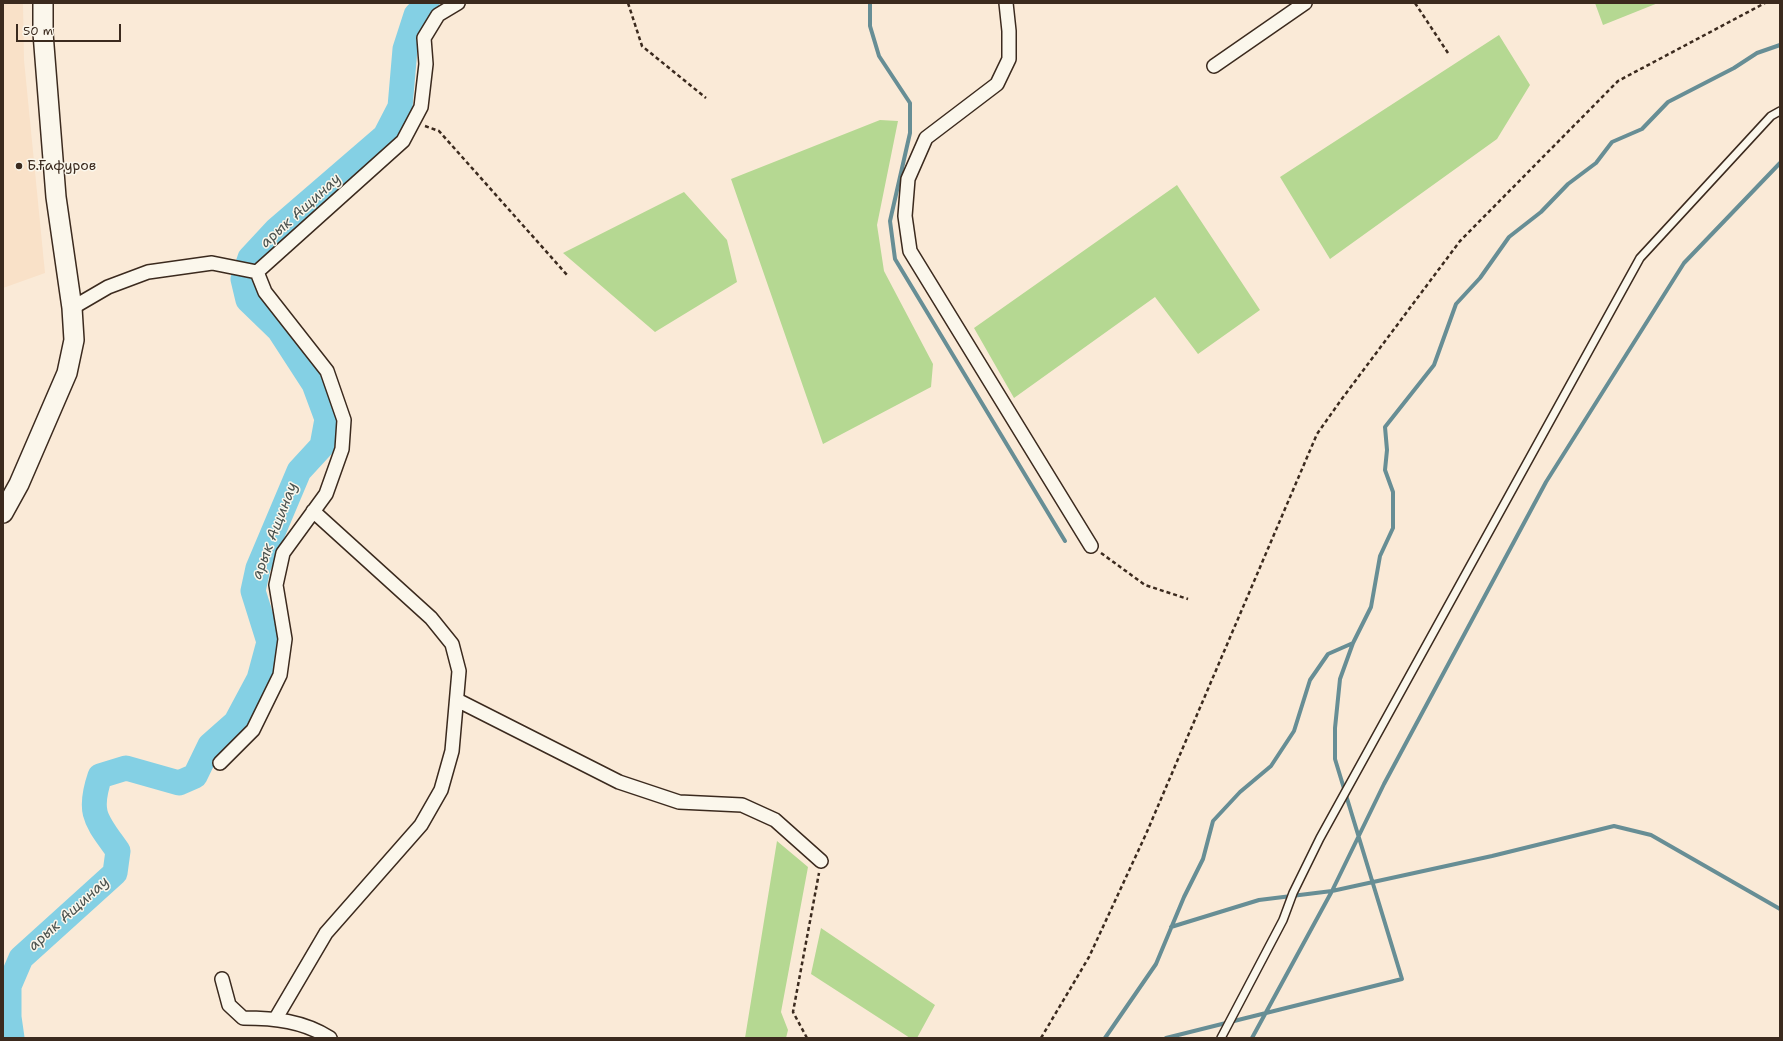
<!DOCTYPE html>
<meta charset="utf-8">
<style>
body{margin:0}
#map{position:relative;width:1783px;height:1041px;overflow:hidden;background:#faead7;font-family:"Shantell Sans",sans-serif}
canvas{display:block}
.frame{position:absolute;inset:0;border:4px solid #3b2a1e;pointer-events:none}
.scale{position:absolute;left:16px;top:24px;width:105px;height:18px;box-sizing:border-box;border:2px solid #3b2a1e;border-top:0;padding-left:5px;font-size:12px;line-height:14px;white-space:nowrap;color:#3b2a1e;-webkit-text-stroke:3px #fbf7ec;paint-order:stroke}
</style>
<div id="map">
<canvas width="1783" height="1041"></canvas>
<div class="frame"></div>
<div class="scale">50 m</div>
</div>
<script>
const context = document.querySelector('canvas').getContext('2d');
context.lineJoin = 'round';
function paint(path, color) { context.fillStyle = color; context.fill(path, 'evenodd'); }
function stroke(path, color, width, dash) { context.strokeStyle = color; context.lineWidth = width; context.lineCap = dash ? 'butt' : 'round'; context.setLineDash(dash || []); context.stroke(path); }
function drawText(font, color, halo, rows, align = 'center') {
  context.font = font + ' "Shantell Sans",sans-serif'; context.lineWidth = 3; context.setLineDash([]); context.textBaseline = 'middle'; context.strokeStyle = halo; context.fillStyle = color; for (const [text, x, y, turn = 0] of rows) {
    context.save(); context.translate(x, y); context.rotate((+turn || 0) * Math.PI / 180); context.textAlign = isNaN(turn) ? turn : align; if (halo) context.strokeText(text, 0, 0); context.fillText(text, 0, 0); context.restore();
  }
}
paint(new Path2D(`
 M3,3H23L24,60L45,273L3,288Z`), '#f9e1c8');
paint(new Path2D(`
 M1595,3H1658L1603,25Z
 M1499,35L1530,85L1497,139L1330,259L1280,177Z
 M880,120L898,121L877,225L884,271L933,364L931,387L823,444L731,179Z
 M1177,185L1260,310L1198,354L1155,297L1014,398L974,328Z
 M684,192L727,240L737,282L655,332L563,253Z
 M777,841L808,867L781,1012L788,1030L786,1038H745Z
 M821,928L935,1005L917,1038H910L811,974Z`), '#b5d892');
stroke(new Path2D(`
 M870,3V26L879,56L910,103V133L890,221L895,259L1065,541
 M1171,927L1259,900L1332,891L1492,856L1614,826L1651,835L1780,909
 M1105,1038L1156,964L1184,897L1203,859L1213,821L1240,792L1271,766L1294,731L1310,680L1328,654L1353,643L1371,607L1380,556L1393,528V492L1385,470L1387,450L1385,427L1434,365L1456,304L1480,278L1509,237L1541,212L1568,184L1596,163L1612,142L1642,129L1668,102L1734,68L1757,53L1780,45
 M1166,1038L1402,979L1335,759V728L1340,679L1353,643
 M1252,1038L1332,891L1384,784L1546,482L1684,263L1780,163`), '#678e95', 4);
stroke(new Path2D(`
 M12,1038L9,1017V986L21,958L115,873L118,851C97,821 87,814 100,776L126,768L179,783L195,776L210,745L236,722L259,679L269,642L253,591L258,568L299,471L322,446L327,419L314,384L279,330L248,300L243,279L250,258L276,230L385,136L400,107L405,49L416,15L427,3`), '#84d0e4', 25);
const service = new Path2D(`
 M1221,1038L1283,920L1293,893L1320,838L1640,258L1771,116L1780,111`);
const minor = new Path2D(`
 M1006,3L1009,31V59L997,84L926,138L908,179L905,216L910,251L1091,546
 M1214,66L1305,3
 M72,308L108,287L148,272L212,263L257,272
 M457,700L619,782L679,802L742,805L775,820L821,861
 M220,763L253,730L280,675L285,639L276,585L283,553L326,494L342,449L344,420L327,371L265,292L257,272L403,141L421,107L426,64L424,38L438,15L458,3
 M222,979L229,1005L243,1018C275,1018 303,1021 330,1038
 M276,1018L326,933L421,825L441,790L452,751L459,671L452,644L431,618L313,511`);
const secondary = new Path2D(`
 M3,513L19,484L67,373L74,340L72,308L56,197L43,33V3`);
stroke(service, '#3b2a1e', 10);
stroke(minor, '#3b2a1e', 16);
stroke(secondary, '#3b2a1e', 22);
stroke(new Path2D(`
 M628,3L642,46L706,98
 M1415,3L1448,53
 M425,126L439,131L568,276
 M1101,553L1145,585L1188,599
 M807,1038L793,1012L819,873
 M1041,1038L1089,957L1146,834L1317,434L1341,400L1460,241L1618,81L1765,3`), '#3b2a1e', 2.5, [4, 3]);
stroke(service, '#fbf7ec', 7);
stroke(minor, '#fbf7ec', 13);
stroke(secondary, '#fbf7ec', 19);
for (const [x, y, r, color] of [
 [19,166,4,"#3b2a1e"]
]) { const dot = new Path2D(); dot.arc(x, y, r, 0, 2 * Math.PI); context.fillStyle = color; context.fill(dot); stroke(dot, '#fbf7ec', 1.5); }
drawText('14px', '#3b2a1e', '#fbf7ec', [
 ["Б.Ғафуров",27,166]
], 'left');
drawText('italic 15px', '#4d5450', '#fbf7ec', [
 ["арык Ащинау",301,211,-42],
 ["арык Ащинау",275,531,-69],
 ["арык Ащинау",69,914,-42]
]);
</script>
